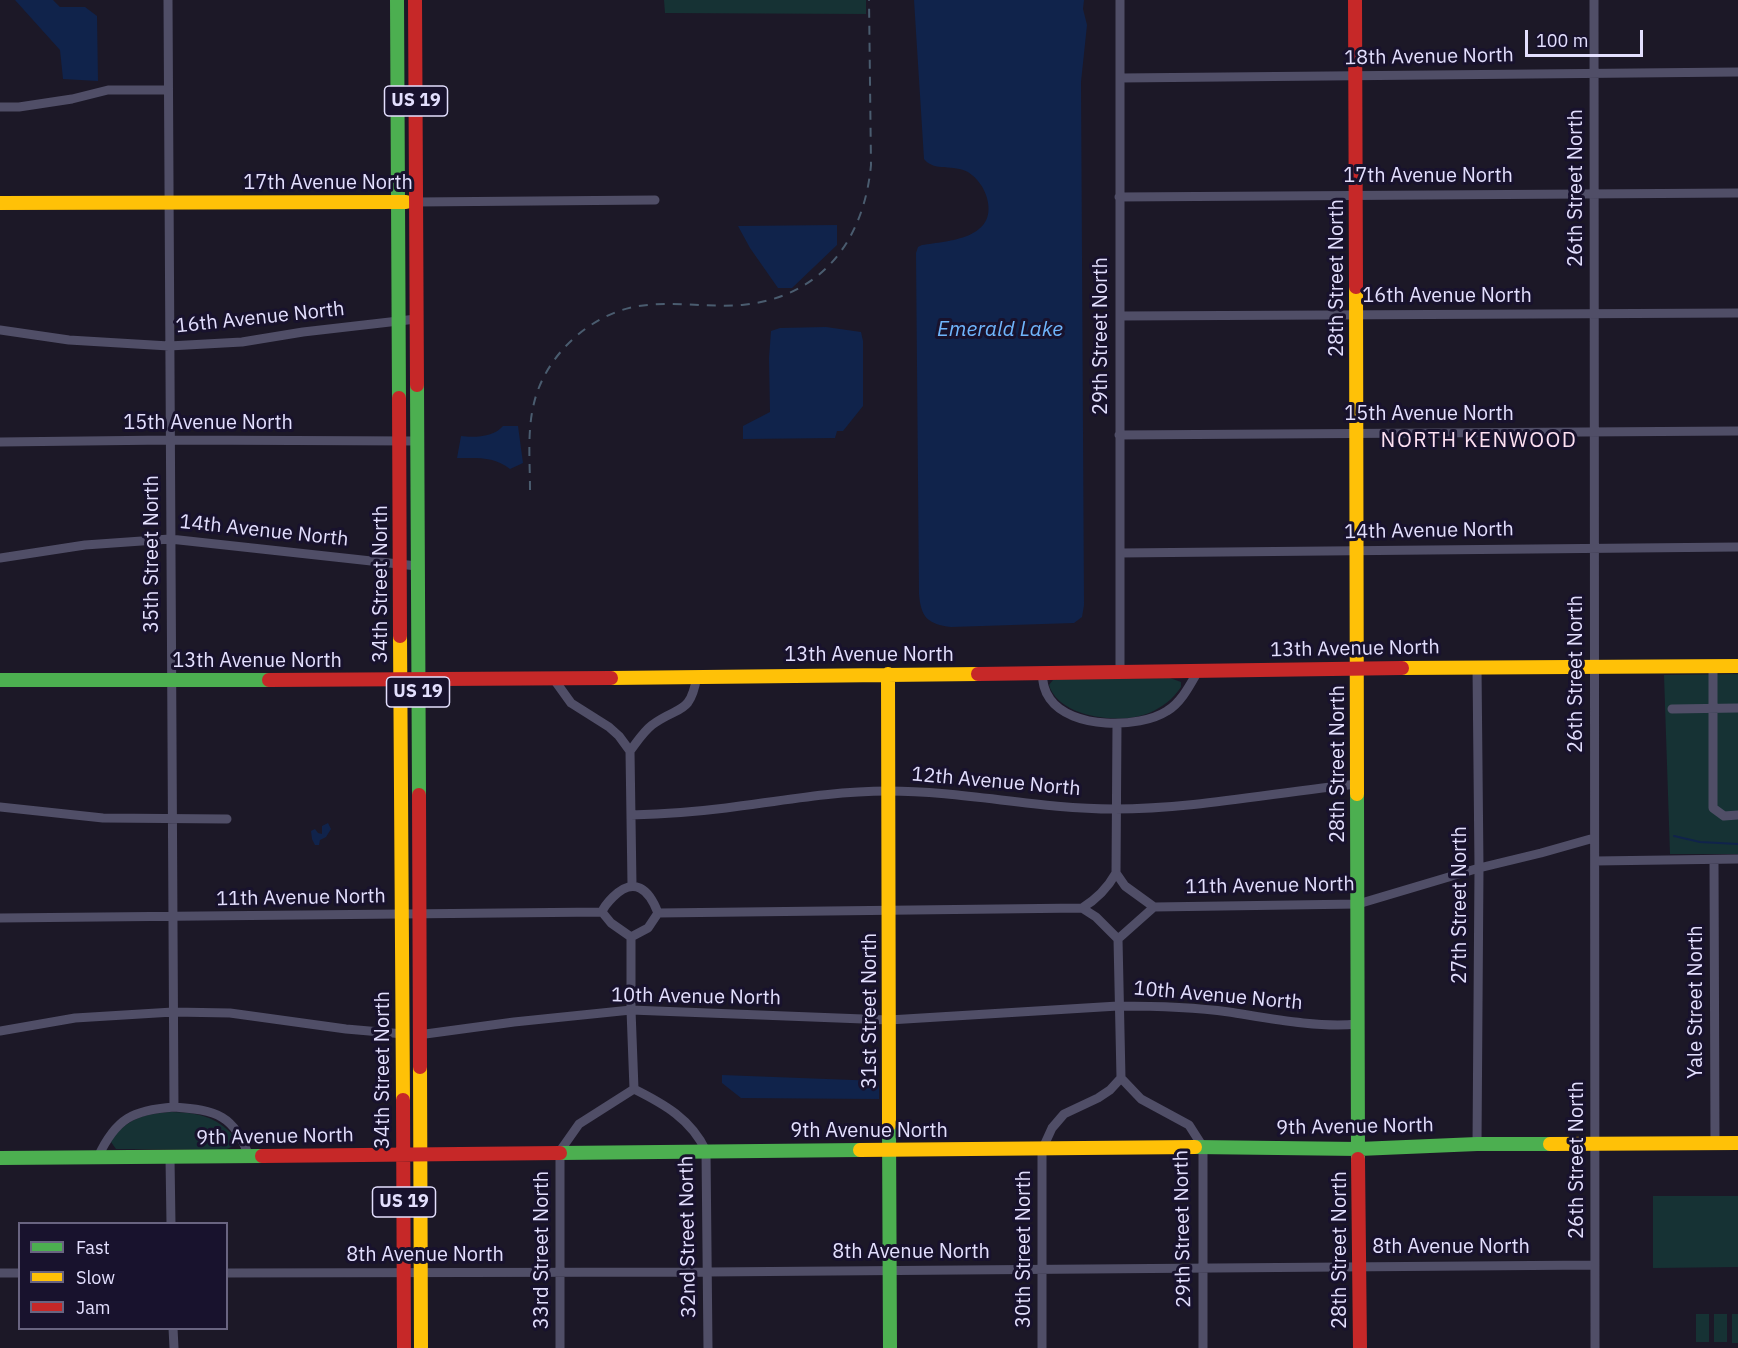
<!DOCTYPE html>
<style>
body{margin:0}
#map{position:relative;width:1738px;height:1348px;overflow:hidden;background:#1c1827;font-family:"IBM Plex Sans",sans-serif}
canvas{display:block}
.legend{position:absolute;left:18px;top:1222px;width:210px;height:108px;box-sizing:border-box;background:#18122d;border:2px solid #696481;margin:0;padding:8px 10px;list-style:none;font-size:18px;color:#e3dffe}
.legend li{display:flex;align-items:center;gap:12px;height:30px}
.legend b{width:30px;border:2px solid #696481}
.scale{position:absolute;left:1525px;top:30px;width:118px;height:27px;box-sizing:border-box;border:3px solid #e3dffe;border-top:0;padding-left:8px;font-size:18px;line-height:21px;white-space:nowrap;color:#e3dffe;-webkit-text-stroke:4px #18122d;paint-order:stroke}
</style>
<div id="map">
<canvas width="1738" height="1348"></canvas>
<ul class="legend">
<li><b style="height:8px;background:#4caf50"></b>Fast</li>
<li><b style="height:8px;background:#ffc107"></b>Slow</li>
<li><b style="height:8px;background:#c62828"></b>Jam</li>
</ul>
<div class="scale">100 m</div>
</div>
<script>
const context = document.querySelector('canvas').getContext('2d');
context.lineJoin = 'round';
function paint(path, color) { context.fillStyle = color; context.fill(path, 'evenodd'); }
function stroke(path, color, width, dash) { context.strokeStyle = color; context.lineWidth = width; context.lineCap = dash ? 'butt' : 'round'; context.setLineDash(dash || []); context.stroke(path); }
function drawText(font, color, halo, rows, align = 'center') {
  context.font = font + ' "IBM Plex Sans",sans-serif'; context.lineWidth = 6; context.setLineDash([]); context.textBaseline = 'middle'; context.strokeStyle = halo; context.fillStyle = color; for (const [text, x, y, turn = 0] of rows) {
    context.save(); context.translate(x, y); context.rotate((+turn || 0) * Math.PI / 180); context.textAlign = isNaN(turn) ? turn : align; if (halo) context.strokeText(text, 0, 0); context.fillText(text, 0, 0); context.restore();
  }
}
paint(new Path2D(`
 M664,0H866V14L665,13Z
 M1738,674V854H1670L1664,675Z
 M1170,678L1181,682V687C1173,699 1163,707 1149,713C1121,725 1059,718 1049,685L1053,680L1058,679Z
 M172,1112C199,1113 215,1116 234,1136L233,1146L227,1149H116L111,1142C124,1119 147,1113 172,1112Z
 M1653,1196H1738V1267L1653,1268Z
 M1696,1314H1709V1342H1696Z
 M1714,1314H1727V1342H1714Z
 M1732,1314H1738V1343H1732Z`), '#163234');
paint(new Path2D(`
 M15,0H53L60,7H85L97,16L98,81L63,79L60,50Z
 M914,0H1084L1083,9L1087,25L1081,82L1084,605L1082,617L1074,623L951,627C928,624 921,618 919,594L916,253L918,247L922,245C948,241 998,239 987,198C984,187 977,178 968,172C954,164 934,172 924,159Z
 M837,225V245L792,288H778L750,248L738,226Z
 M826,327L861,332L863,341V406L843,431H837L835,438L743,439V426L770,412L769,358L771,331L780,328Z
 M503,426H518L523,463L510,469C494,456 477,458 457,458L461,436C474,438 494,437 503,426Z
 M328,823L331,829L326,837L320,840L319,845H315L312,839L311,831L315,829L318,833L322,834V826Z
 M722,1075L879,1081V1099L741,1098L722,1083Z`), '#10234b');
stroke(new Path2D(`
 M1674,836L1700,842L1738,844`), '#10234b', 2);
stroke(new Path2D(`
 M1120,0V672
 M1594,0L1595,1348
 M1121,78L1738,72
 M0,107H19L72,99L108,90H168
 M1119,197L1738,193
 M416,202L655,200
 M1120,316L1738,313
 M0,330L69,340L169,346L242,342L303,332L416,319
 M1119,435L1738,431
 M0,442L169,440L417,441
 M1120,553L1738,547
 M0,558L85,545L170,539L417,566
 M1713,666V808L1724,816L1738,815
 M1477,667L1479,868L1477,1144
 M1042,673C1043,683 1044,691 1050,699C1071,729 1139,729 1167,711C1181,703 1190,685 1198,671
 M553,678L571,703L609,727L619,736L630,751L632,885
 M1672,709L1738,708
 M630,751C637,742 643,732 652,725C679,705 690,716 697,676
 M0,807L103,818L227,819
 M631,815C663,814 694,812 726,808C780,801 833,791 888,791C964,791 1038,809 1114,809C1196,809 1276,792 1358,784
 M1714,860L1715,1143
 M1595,861L1738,859
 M1116,873L1125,886L1154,907
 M1154,907L1358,904L1479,868L1541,853L1594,838
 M1082,908L1096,917L1118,939L1121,1078
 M658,913L1082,908C1097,899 1107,889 1116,873L1117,724
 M0,918L602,912
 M631,937V1010L634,1089
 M631,937L611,923L602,912C604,906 608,902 613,897C634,876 649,889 658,913
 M631,937L648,928L658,913
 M1118,939L1154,907
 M0,1031L75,1018L173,1012L230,1013L346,1029L404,1034
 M418,1035L514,1022L631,1010L889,1020L1118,1006C1155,1006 1192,1007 1229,1012C1268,1018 1318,1028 1357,1024
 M174,1107C216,1110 235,1115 249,1157
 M98,1157C116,1118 133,1110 174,1107L168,0
 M170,1158L171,1224
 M0,1273H20
 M226,1273L707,1272L1595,1265
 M173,1328L174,1348
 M560,1348V1151L579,1124L634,1089C664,1104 691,1119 706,1151L708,1348
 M1042,1348V1150L1052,1128L1064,1114L1098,1098L1110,1090L1121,1078L1141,1099L1189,1125L1203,1147V1348`), '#504e67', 9);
stroke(new Path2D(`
 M397,0L399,398
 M417,385L419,795
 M0,680H269
 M1357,794L1358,1159
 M889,1125L890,1348
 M1195,1147L1359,1149L1477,1144H1550
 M560,1153L860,1150
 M0,1158L262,1156`), '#4caf50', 14);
stroke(new Path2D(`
 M0,203L406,202
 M1356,287L1357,794
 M400,636L403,1100
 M1402,668L1738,666
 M888,674L889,1125
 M611,678L978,674
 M420,1067L421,1348
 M1550,1144L1738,1143
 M860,1150L1195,1147`), '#ffc107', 14);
stroke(new Path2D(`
 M415,0L417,385
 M1355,0L1356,287
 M399,398L400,636
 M978,674L1402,668
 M269,680L611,678
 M419,795L420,1067
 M403,1100L404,1348
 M262,1156L560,1153
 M1358,1159L1360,1348`), '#c62828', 14);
stroke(new Path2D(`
 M530,490C530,461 527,431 534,403C545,357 587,317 633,307C668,300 707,308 742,305C822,297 864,240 871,165L869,0`), '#4a5c6f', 2, [9, 8]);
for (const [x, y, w] of [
 [416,101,63],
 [418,692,63],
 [404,1202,63]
]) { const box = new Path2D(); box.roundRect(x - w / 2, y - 15, w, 30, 4.5); context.fillStyle = '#18122d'; context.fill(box); stroke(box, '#e3dffe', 1.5); }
drawText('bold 18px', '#e3dffe', null, [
 ["US 19",416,101],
 ["US 19",418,692],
 ["US 19",404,1202]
]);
drawText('20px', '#e3dffe', '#18122d', [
 ["18th Avenue North",1429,57,-1],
 ["17th Avenue North",1428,176],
 ["17th Avenue North",328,183],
 ["26th Street North",1576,188,-90],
 ["28th Street North",1337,278,-90],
 ["16th Avenue North",1447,296],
 ["16th Avenue North",260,318,-6],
 ["29th Street North",1101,336,-90],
 ["15th Avenue North",1429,414],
 ["15th Avenue North",208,423],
 ["14th Avenue North",264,531,6],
 ["14th Avenue North",1429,531,-1],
 ["35th Street North",152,554,-90],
 ["34th Street North",381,584,-90],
 ["13th Avenue North",1355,649,-1],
 ["13th Avenue North",869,655],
 ["13th Avenue North",257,661],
 ["26th Street North",1576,674,-90],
 ["28th Street North",1338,764,-90],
 ["12th Avenue North",996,782,5],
 ["11th Avenue North",1270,886,-1],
 ["11th Avenue North",301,898,-1],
 ["27th Street North",1460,905,-90],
 ["10th Avenue North",1218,996,5],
 ["10th Avenue North",696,997,1],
 ["Yale Street North",1696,1002,-90],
 ["31st Street North",870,1011,-90],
 ["34th Street North",383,1070,-90],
 ["9th Avenue North",1355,1127,-1],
 ["9th Avenue North",869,1131],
 ["9th Avenue North",275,1137,-1],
 ["26th Street North",1577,1160,-90],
 ["29th Street North",1183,1229,-91],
 ["32nd Street North",688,1237,-91],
 ["8th Avenue North",1451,1247],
 ["30th Street North",1024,1249,-90],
 ["33rd Street North",542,1250,-90],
 ["28th Street North",1340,1250,-90],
 ["8th Avenue North",911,1252],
 ["8th Avenue North",425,1255]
]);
drawText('italic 21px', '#6fb5fc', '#18122d', [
 ["Emerald Lake",1000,330]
]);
context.letterSpacing = '1.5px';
drawText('21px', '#fee1f2', '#18122d', [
 ["NORTH KENWOOD",1479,441]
]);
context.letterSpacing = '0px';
</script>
